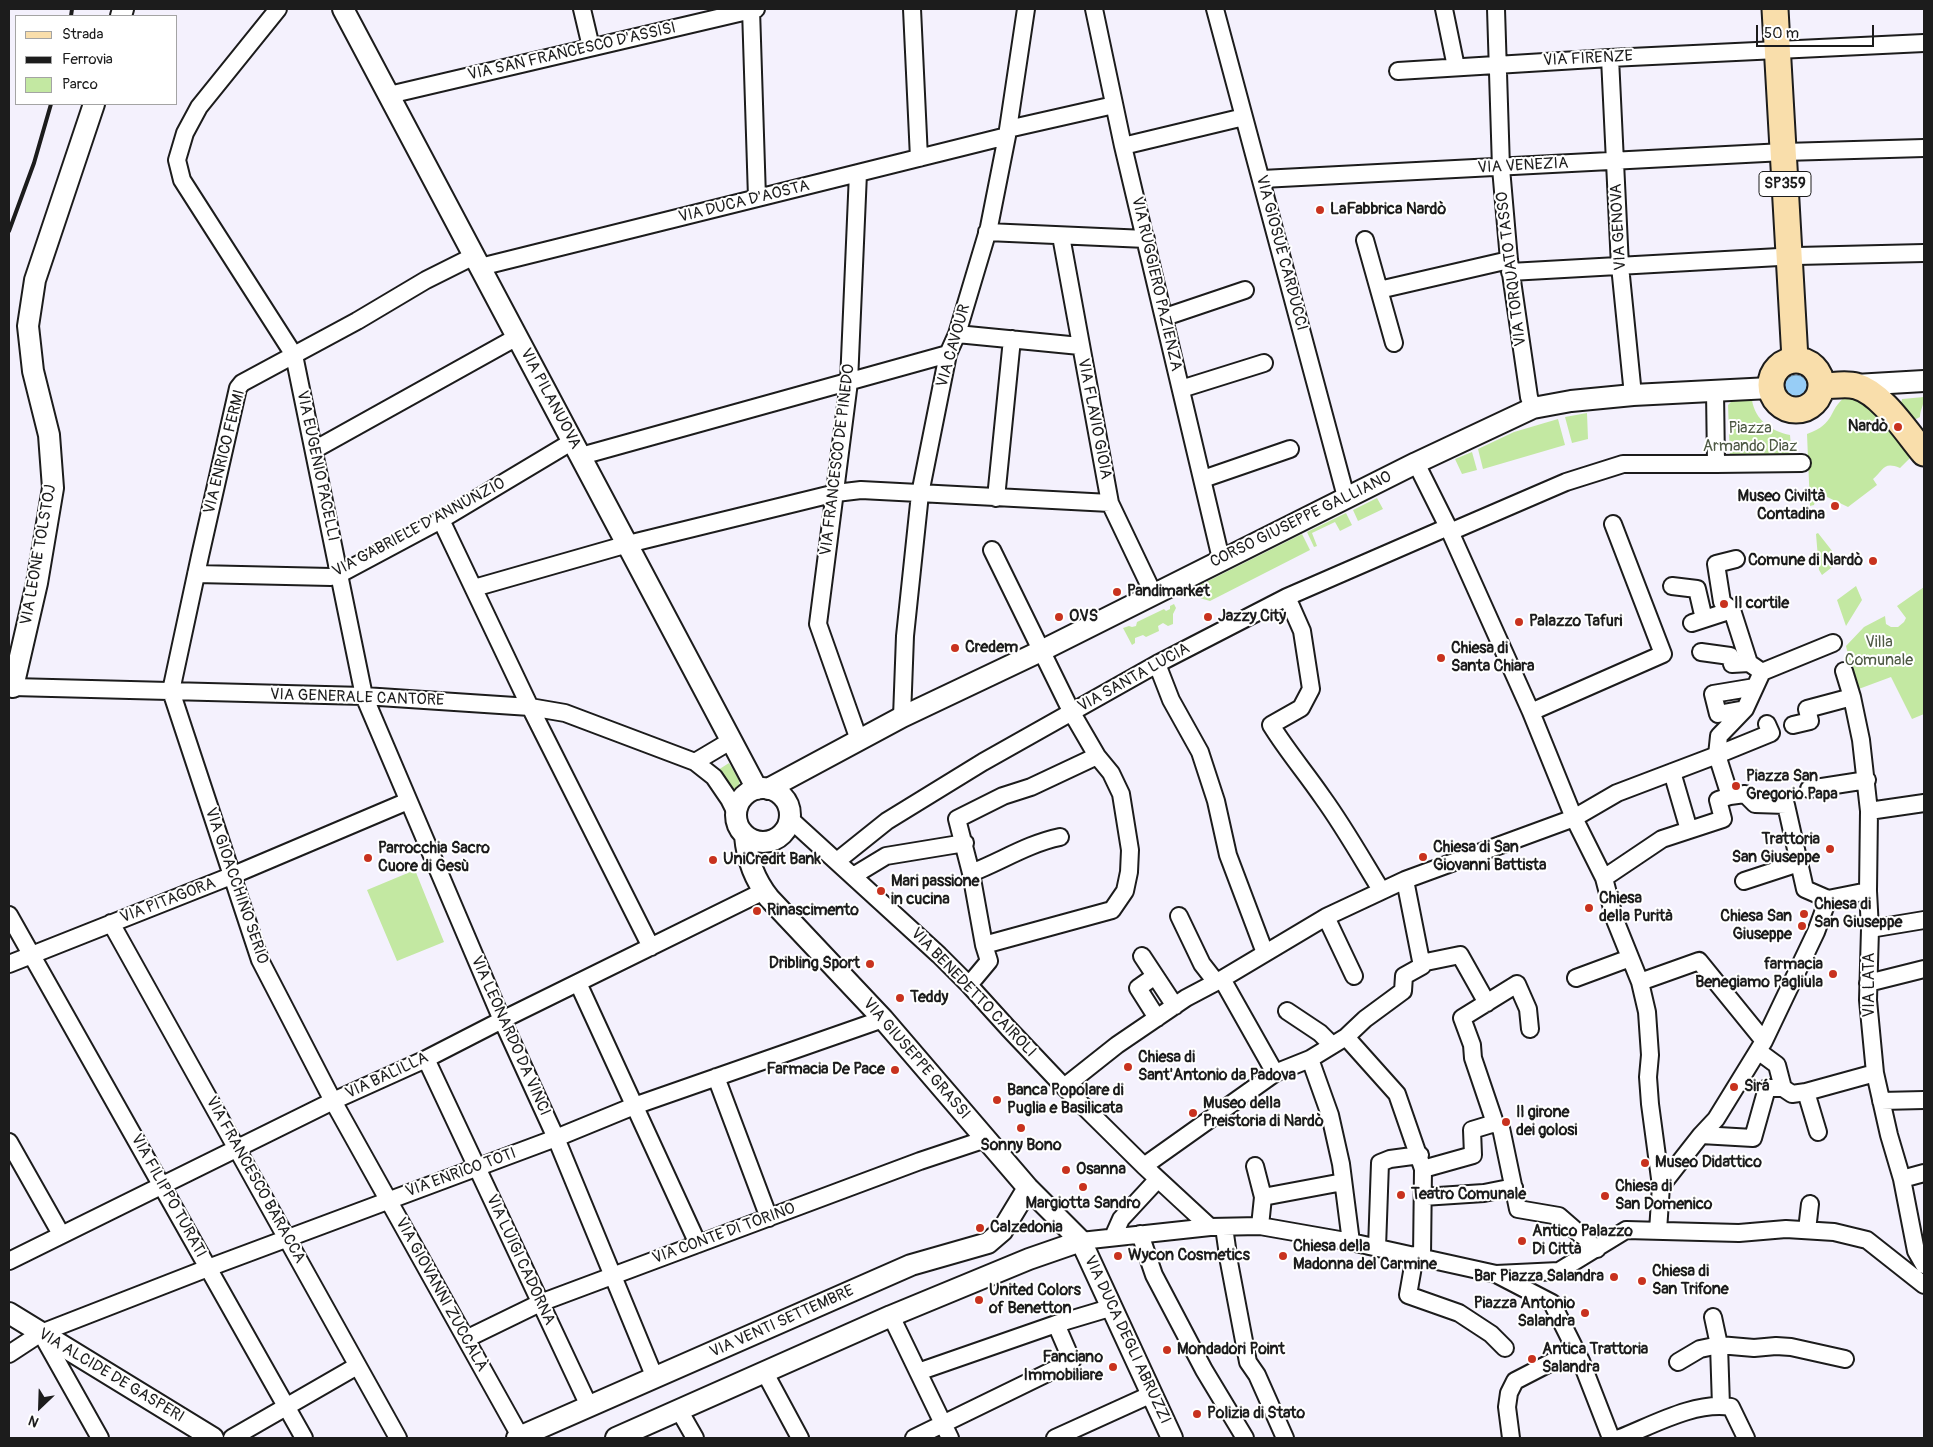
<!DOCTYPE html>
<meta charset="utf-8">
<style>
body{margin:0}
#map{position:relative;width:1933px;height:1447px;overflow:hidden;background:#f4f1fd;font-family:Pangolin,sans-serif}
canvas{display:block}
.frame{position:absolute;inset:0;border:10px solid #1c1c1c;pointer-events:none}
.legend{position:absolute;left:15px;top:15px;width:162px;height:90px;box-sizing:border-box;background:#fff;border:1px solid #a4a4a4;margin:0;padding:6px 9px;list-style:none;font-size:15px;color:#1c1c1c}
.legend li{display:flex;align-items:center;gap:10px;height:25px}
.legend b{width:25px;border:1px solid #a4a4a4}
.north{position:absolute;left:15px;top:1382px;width:50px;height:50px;-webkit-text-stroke:4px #fff;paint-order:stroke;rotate:204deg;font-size:14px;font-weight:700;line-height:20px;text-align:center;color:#1c1c1c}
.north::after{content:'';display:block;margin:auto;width:18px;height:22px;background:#1c1c1c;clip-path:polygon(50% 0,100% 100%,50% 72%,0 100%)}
.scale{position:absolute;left:1756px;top:25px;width:118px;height:22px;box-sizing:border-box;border:2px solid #1c1c1c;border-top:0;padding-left:6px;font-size:15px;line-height:18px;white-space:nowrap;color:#1c1c1c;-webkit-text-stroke:4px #fff;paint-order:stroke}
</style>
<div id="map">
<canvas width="1933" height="1447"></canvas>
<div class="frame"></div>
<ul class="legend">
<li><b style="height:6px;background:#f9deab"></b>Strada</li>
<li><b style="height:6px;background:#1c1c1c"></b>Ferrovia</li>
<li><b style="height:14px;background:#c3e8a2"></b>Parco</li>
</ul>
<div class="north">N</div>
<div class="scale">50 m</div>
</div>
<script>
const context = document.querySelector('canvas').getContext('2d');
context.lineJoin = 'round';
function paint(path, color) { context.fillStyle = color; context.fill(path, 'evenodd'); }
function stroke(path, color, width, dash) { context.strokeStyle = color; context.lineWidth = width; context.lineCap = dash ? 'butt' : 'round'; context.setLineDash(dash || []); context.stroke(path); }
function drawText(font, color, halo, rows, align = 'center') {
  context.font = font + ' Pangolin,sans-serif'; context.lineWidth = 4; context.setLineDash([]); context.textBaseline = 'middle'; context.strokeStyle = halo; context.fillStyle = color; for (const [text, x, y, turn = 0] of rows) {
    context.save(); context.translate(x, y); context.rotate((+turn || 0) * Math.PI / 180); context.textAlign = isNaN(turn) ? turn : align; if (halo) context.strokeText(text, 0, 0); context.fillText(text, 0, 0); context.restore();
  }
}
paint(new Path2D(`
 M1845,397H1856L1866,402L1913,455L1900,468C1883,461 1884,470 1873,479L1877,485L1848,507L1823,495L1816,498L1814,505L1810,506L1807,434C1836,424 1828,410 1845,397Z
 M1924,397C1924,405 1920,410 1920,417L1914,420L1901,404L1902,399Z
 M1733,400H1752C1755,420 1771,431 1790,435L1792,458L1730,459L1728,405Z
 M1587,413L1588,439L1572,443L1565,417Z
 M1558,419L1565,445L1483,469L1478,449L1514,432Z
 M1472,452L1477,470L1462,474L1455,459Z
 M1377,498L1383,509L1358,521L1353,510Z
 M1346,513L1352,525L1340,531L1335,522L1312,533L1317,546L1314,547L1307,532Z
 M1818,533L1840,561L1822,575L1819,570L1816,534Z
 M1302,534L1310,550L1210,601L1193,596L1190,590Z
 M1856,586L1862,600L1846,626L1837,600Z
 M1924,587V714L1912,719L1891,677L1856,690L1846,646L1864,627L1885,616L1886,624L1891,627H1898L1904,622L1906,618L1897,606Z
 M1174,604L1176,608L1173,614V624L1168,626L1163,623L1158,626L1159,631L1146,637L1143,635L1135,638V643L1132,645L1123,628L1129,626L1132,627L1136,626L1137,622L1164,609L1166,611L1170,609V606Z
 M729,763L739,780L740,786L738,790L734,791L718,770Z
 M415,870L444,942L397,961L367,890Z`), '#c3e8a2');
const water = new Path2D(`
 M1784 387a12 12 0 1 1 24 0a12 12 0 1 1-24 0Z`);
paint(water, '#97cdf6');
stroke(water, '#66869f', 1);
const minor = new Path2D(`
 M278,9L199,107L185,133L177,160L182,180L294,355L364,696L502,1020L556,1138L655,1378
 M582,9L591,47
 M751,9L757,198
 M912,9L919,158
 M1094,9L1123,146L1221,559
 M1215,9L1346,497
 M1444,9L1456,67
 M1496,9L1501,168L1509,260L1529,397L1533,408
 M1610,58L1620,266L1633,395
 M1398,71L1610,58L1924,43
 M389,95L756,9
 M1008,129L1114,105
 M1123,146L1244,117
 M858,173L849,382L818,624L859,740
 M1262,179L1784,152L1924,148
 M987,232L1146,239
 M1061,236L1110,503L1153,593
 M1365,240L1394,343
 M474,256L426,280L357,321L242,383L238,388L200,556L171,691L260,960L333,1101L520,1436
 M480,267L1007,136
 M1510,272L1797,256L1924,253
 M1379,290L1509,260
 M1165,317L1245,290
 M957,334L1080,346
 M1181,389L1264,363
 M1715,391L1716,464L1802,463
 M314,450L517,337
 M581,456L948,354
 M1416,463L1448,527L1531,712L1574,818L1604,878L1615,920L1640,982L1647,1012L1650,1055L1648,1077L1650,1104L1661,1186L1658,1231
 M1203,479L1290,449
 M996,498L1012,339
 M441,520L530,707L651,947
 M1450,532L1566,482L1623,464H1716
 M1736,559L1716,564L1722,602L1732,610L1749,663L1762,672
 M196,574L331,577L340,574L441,520L573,441
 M1672,586L1697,589L1704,619
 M474,588L628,544L836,493L861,490L1110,503
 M1287,597L1302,631L1311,689L1301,708L1271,725C1287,751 1306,773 1323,798C1344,827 1362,859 1381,890
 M1692,623L1732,610
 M1701,652L1730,656L1732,664L1749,663
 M1157,664L1171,700L1200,752L1216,801L1228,855L1265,953
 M1844,671L1852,697L1861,740L1869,811L1868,891L1870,929L1868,1000L1875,1073L1889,1135L1902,1179L1916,1251L1924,1265
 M13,687L364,696L530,707L565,713L695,762L714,777L729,799L736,813
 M1745,709L1718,714L1713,694L1755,687
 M1531,712L1663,654L1613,524
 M902,717L905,636L920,494L948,354L957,334L989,227L1007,136L1026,9
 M1767,724L1771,733L1717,755L1730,796L1745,794L1755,804L1786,805L1805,889L1828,899
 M1793,725L1810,721L1807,709L1852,697
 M695,762L732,740
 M1672,772L1689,830
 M1809,789L1867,780
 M1869,811L1924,803
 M790,819L939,955L969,985L1008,1028L1064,1087L1144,1166L1210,1227
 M837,861L887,821L983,762L1157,664L1287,597L1448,527
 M971,873C1002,861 1027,844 1060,837
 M853,876L886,856L965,843
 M1604,878L1662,839L1723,819L1718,800L1730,796
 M1744,881L1799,863
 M9,915L304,1438
 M1179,916L1202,964L1216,982
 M1326,917L1354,976
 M111,923L398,1438
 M1870,929L1924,920
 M984,945L1112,910L1125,891L1129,872L1130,850L1121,794L1111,773L1097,756L1072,713L992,550
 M1142,956L1175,1006
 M1421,963L1460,955L1487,1003
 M9,964L231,876L408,801
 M1155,976L1138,988L1157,1018
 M1576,978L1630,958
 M1222,979L1275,1073
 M1640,982L1699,961L1764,1041
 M578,983L698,1244
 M1868,983L1924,969
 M969,985L989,961L984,945L971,873L957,819L1003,796L1031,787L1097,756
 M1287,1011L1320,1033L1332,1045
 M1530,1029L1528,1009L1517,984L1462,1018L1472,1045L1473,1058L1495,1123L1501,1128L1518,1209L1559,1216L1597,1249
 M1346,1037L1397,1094L1423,1169L1422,1257
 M1758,1051L1777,1065L1783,1088
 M426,1059L589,1406
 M1310,1059L1330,1115L1341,1164L1351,1242
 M716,1077L769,1218
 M1064,1087L1117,1045L1186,998L1222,979L1326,917L1405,880L1574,818L1617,793L1717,755L1719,736L1745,709L1762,672L1833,643
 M1806,1092L1818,1132
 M1881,1101L1924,1100
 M1701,1135L1753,1138L1767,1088H1783L1792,1094L1806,1092L1875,1073
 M9,1142L61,1234
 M1144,1166L1275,1073L1310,1059L1346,1037L1365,1019L1403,991L1404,976L1422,966L1405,880
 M1255,1166L1263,1197
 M1423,1169L1473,1155L1472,1130L1495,1123
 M1902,1179L1924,1173
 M1661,1186L1701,1135L1716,1119L1764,1041L1816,932L1828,899L1868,891
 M1423,1197L1484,1193L1514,1187
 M1260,1226L1263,1197L1343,1182
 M1224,1227L1229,1262L1248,1362L1257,1375L1285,1438
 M1807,1230L1810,1204
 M1140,1234L1154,1275L1204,1370L1245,1438
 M1113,1237L1121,1219L1158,1179
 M1081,1241L1210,1227L1260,1226L1351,1242L1496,1274L1552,1303L1581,1361L1611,1438
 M1377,1248L1380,1163L1390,1159L1420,1155
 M1415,1255L1408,1295L1459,1313L1491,1334L1505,1348
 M9,1261L333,1101L426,1059L502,1020L764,891
 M1496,1274L1559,1271L1626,1230L1739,1233L1786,1229L1834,1232L1867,1240L1924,1285
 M891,1316L950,1438
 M1713,1317L1719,1345L1721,1406
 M41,1333L100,1438
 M466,1339L540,1303L920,1161L986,1139
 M9,1354L41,1333L208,1268L556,1138L634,1106L883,1019
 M1678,1362L1700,1349L1719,1345L1754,1348L1776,1346L1791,1347L1845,1359
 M918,1372L1056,1324L1113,1307
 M765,1373L800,1438
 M679,1410L695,1438
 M232,1438L357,1366
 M914,1438L1072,1361L1056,1324
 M1055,1438L1152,1394
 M1511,1438L1507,1407L1509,1393L1515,1381L1575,1350
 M1620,1438C1653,1425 1695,1401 1731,1407L1746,1438`);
const tertiary = new Path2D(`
 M343,9L757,789
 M121,16L123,9
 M1855,385L1924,381
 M9,686L13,687L37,583L53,488L49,435L33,371L28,326L35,280L94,104
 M736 815a27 27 0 1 1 54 0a27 27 0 1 1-54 0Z
 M768,789L902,717L1041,651L1416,463L1533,408L1571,401L1633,395L1770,388
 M745,836C747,859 754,879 769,898L883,1019L1028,1188L1081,1241L1172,1438
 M9,1313L213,1438
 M517,1438L911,1265L988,1243L1002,1231L1028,1188
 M616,1438L891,1316L1029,1259L1081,1241`);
const primary = new Path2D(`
 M1775,9L1795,359
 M1771 385a25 25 0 1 1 50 0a25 25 0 1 1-50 0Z
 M1822,386C1832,386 1846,383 1856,386C1882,393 1907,433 1924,453`);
stroke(minor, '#1c1c1c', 20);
stroke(tertiary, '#1c1c1c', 24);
stroke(primary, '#1c1c1c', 29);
stroke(minor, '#fff', 16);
stroke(tertiary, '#fff', 20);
stroke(primary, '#f9deab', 25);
stroke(new Path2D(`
 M71,16L72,9
 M9,231L34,163L51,104`), '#1c1c1c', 4);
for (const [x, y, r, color] of [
 [1320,210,5,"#c8321e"],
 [1898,427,5,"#c8321e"],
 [1835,506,5,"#c8321e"],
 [1873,561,5,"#c8321e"],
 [1117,592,5,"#c8321e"],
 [1724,604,5,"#c8321e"],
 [1059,617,5,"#c8321e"],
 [1208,617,5,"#c8321e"],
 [1519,622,5,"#c8321e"],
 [955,648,5,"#c8321e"],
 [1441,658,5,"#c8321e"],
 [1736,786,5,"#c8321e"],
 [1830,849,5,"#c8321e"],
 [1423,857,5,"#c8321e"],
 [368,858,5,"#c8321e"],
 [713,860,5,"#c8321e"],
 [881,891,5,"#c8321e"],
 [1589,908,5,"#c8321e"],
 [757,911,5,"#c8321e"],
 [1804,914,5,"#c8321e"],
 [1802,926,5,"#c8321e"],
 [870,964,5,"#c8321e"],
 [1833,974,5,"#c8321e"],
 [900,998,5,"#c8321e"],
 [1128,1067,5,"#c8321e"],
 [895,1070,5,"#c8321e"],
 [1734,1087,5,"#c8321e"],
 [997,1100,5,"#c8321e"],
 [1193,1113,5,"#c8321e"],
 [1506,1122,5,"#c8321e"],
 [1021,1128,5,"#c8321e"],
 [1645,1163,5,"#c8321e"],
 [1066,1170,5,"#c8321e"],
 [1083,1187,5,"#c8321e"],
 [1401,1195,5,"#c8321e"],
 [1605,1196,5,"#c8321e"],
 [980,1228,5,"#c8321e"],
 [1522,1241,5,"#c8321e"],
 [1118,1256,5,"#c8321e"],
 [1283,1256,5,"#c8321e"],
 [1614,1277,5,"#c8321e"],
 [1642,1281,5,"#c8321e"],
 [979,1300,5,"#c8321e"],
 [1585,1313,5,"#c8321e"],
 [1167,1350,5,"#c8321e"],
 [1532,1359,5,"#c8321e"],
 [1113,1367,5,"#c8321e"],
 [1197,1414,5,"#c8321e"]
]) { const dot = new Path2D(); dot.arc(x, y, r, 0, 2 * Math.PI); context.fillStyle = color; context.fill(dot); stroke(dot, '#fff', 2); }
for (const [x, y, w] of [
 [1785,184,52]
]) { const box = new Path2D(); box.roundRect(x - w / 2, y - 12.5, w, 25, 4); context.fillStyle = '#fff'; context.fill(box); stroke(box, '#1c1c1c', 1); }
drawText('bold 15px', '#1c1c1c', null, [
 ["SP359",1785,184]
]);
drawText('16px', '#1c1c1c', '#fff', [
 ["VIA SAN FRANCESCO D'ASSISI",572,52,-13],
 ["VIA FIRENZE",1588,59,-3],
 ["VIA VENEZIA",1523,166,-3],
 ["VIA DUCA D'AOSTA",744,202,-14],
 ["VIA GENOVA",1619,227,-93],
 ["VIA GIOSUÈ CARDUCCI",1281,253,75],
 ["VIA TORQUATO TASSO",1512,269,-97],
 ["VIA RUGGIERO PAZIENZA",1156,284,77],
 ["VIA CAVOUR",954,346,-74],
 ["VIA PILANUOVA",550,399,62],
 ["VIA FLAVIO GIOIA",1094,419,79],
 ["VIA ENRICO FERMI",225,452,-76],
 ["VIA FRANCESCO DE PINEDO",838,460,-83],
 ["VIA EUGENIO PACELLI",317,466,78],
 ["CORSO GIUSEPPE GALLIANO",1301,520,-26],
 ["VIA GABRIELE D'ANNUNZIO",419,528,-28],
 ["VIA LEONE TOLSTOJ",39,555,-80],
 ["VIA SANTA LUCIA",1134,678,-29],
 ["VIA GENERALE CANTORE",357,698,2],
 ["VIA GIOACCHINO SERIO",236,886,71],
 ["VIA PITAGORA",168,901,-21],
 ["VIA LATA",1870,985,-90],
 ["VIA BENEDETTO CAIROLI",973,993,46],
 ["VIA LEONARDO DA VINCI",510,1036,66],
 ["VIA GIUSEPPE GRASSI",916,1059,49],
 ["VIA BALILLA",387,1076,-25],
 ["VIA ENRICO TOTI",461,1173,-20],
 ["VIA FRANCESCO BARACCA",255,1180,61],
 ["VIA FILIPPO TURATI",168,1196,61],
 ["VIA CONTE DI TORINO",724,1234,-20],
 ["VIA LUIGI CADORNA",520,1260,65],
 ["VIA GIOVANNI ZUCCALÀ",441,1295,61],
 ["VIA VENTI SETTEMBRE",782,1322,-24],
 ["VIA DUCA DEGLI ABRUZZI",1127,1340,65],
 ["VIA ALCIDE DE GASPERI",111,1376,31]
]);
drawText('bold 16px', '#1c1c1c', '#fff', [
 ["LaFabbrica Nardò",1330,210],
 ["Nardò",1888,427,"right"],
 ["Museo Civiltà",1825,497,"right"],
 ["Contadina",1825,515,"right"],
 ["Comune di Nardò",1863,561,"right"],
 ["Pandimarket",1127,592],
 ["Il cortile",1734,604],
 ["OVS",1069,617],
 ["Jazzy City",1218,617],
 ["Palazzo Tafuri",1529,622],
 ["Credem",965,648],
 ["Chiesa di",1451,649],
 ["Santa Chiara",1451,667],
 ["Piazza San",1746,777],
 ["Gregorio Papa",1746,795],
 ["Trattoria",1820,840,"right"],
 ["San Giuseppe",1820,858,"right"],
 ["Chiesa di San",1433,848],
 ["Giovanni Battista",1433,866],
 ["Parrocchia Sacro",378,849],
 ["Cuore di Gesù",378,867],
 ["UniCredit Bank",723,860],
 ["Mari passione",891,882],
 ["in cucina",891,900],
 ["Chiesa",1599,899],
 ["della Purità",1599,917],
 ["Chiesa di",1814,905],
 ["San Giuseppe",1814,923],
 ["Rinascimento",767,911],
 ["Chiesa San",1792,917,"right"],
 ["Giuseppe",1792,935,"right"],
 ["Dribling Sport",860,964,"right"],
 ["farmacia",1823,965,"right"],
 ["Benegiamo Pagliula",1823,983,"right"],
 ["Teddy",910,998],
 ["Chiesa di",1138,1058],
 ["Sant'Antonio da Padova",1138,1076],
 ["Farmacia De Pace",885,1070,"right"],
 ["Sirá",1744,1087],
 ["Banca Popolare di",1007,1091],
 ["Puglia e Basilicata",1007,1109],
 ["Museo della",1203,1104],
 ["Preistoria di Nardò",1203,1122],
 ["Il girone",1516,1113],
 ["dei golosi",1516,1131],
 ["Sonny Bono",1021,1146,"center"],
 ["Museo Didattico",1655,1163],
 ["Osanna",1076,1170],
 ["Chiesa di",1615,1187],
 ["San Domenico",1615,1205],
 ["Teatro Comunale",1411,1195],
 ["Margiotta Sandro",1083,1204,"center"],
 ["Calzedonia",990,1228],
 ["Antico Palazzo",1532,1232],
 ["Di Città",1532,1250],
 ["Chiesa della",1293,1247],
 ["Madonna del Carmine",1293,1265],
 ["Wycon Cosmetics",1128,1256],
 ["Chiesa di",1652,1272],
 ["San Trifone",1652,1290],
 ["Bar Piazza Salandra",1604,1277,"right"],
 ["United Colors",989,1291],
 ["of Benetton",989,1309],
 ["Piazza Antonio",1575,1304,"right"],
 ["Salandra",1575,1322,"right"],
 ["Mondadori Point",1177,1350],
 ["Antica Trattoria",1542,1350],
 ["Salandra",1542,1368],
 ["Fanciano",1103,1358,"right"],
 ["Immobiliare",1103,1376,"right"],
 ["Polizia di Stato",1207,1414]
], 'left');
drawText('16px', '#4e5944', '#fff', [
 ["Piazza",1750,429],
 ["Armando Diaz",1750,447],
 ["Villa",1879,643],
 ["Comunale",1879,661]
]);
</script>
